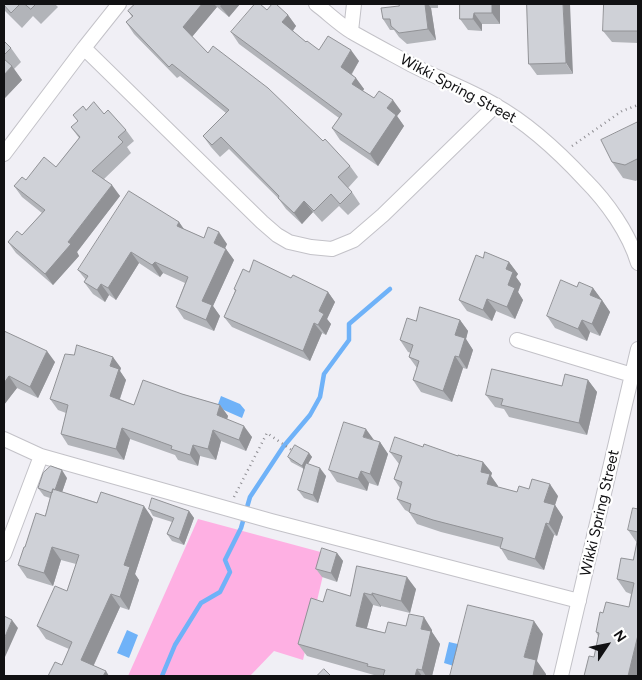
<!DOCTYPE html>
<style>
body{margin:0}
#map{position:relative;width:642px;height:680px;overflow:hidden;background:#f0eff5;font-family:Figtree,sans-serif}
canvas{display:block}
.frame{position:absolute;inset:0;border:5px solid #111113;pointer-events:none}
.north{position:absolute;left:582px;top:620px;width:50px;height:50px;-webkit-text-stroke:4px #fff;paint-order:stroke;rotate:56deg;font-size:14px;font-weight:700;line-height:20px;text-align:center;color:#111113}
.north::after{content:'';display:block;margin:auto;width:18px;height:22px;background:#111113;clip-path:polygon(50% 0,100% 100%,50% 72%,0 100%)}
</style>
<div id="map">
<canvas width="642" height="680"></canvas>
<div class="frame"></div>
<div class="north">N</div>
</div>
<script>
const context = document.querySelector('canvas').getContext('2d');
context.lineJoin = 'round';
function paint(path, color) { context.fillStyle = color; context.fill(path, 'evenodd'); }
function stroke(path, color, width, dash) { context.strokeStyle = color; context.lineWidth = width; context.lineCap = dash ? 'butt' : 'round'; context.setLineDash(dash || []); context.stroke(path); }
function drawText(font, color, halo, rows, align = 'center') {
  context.font = font + ' Figtree,sans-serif'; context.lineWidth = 4.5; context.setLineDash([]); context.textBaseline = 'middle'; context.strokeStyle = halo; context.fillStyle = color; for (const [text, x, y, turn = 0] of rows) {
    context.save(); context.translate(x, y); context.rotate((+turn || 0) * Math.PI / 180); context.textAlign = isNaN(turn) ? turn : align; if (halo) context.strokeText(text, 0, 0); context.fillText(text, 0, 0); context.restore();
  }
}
paint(new Path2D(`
 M198,519L328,554L303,660L274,651L250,676H128Z`), '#feb0e3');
paint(new Path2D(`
 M221,396L240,404L245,410L242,418L217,407Z
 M127,630L138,635L129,658L117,653Z
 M449,642L462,645L457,667L444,663Z`), '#6fb2f8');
stroke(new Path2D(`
 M162,676L175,645L201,603L220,592L230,572L225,560L241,528L250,497L283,447L310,415L320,397L324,374L349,340V324L390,289`), '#6fb2f8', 4.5);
const street = new Path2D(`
 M316,4C328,13 339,24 352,32C371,43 392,54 412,65C439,79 468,89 495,105C529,124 558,151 585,180C607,202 629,233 638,263
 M351,31L354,4
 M84,48L262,222L277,235L289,242L311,247L332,249L354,240L383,215L496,105
 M4,154L84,48L119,4
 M517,340L632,375
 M4,439L41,456L271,521L579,601
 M4,554L41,456
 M561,676L638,349`);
stroke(street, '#c3c2c8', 16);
stroke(new Path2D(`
 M572,146L622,111L638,105
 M234,497L267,433L293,451`), '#8e8d92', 2.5, [1, 4]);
stroke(street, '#fff', 14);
paint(new Path2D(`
 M4,4H55L58,7L41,24L33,16L22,28L4,10Z
 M135,4H240L229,17L217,7L192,37L208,53L323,141L350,166L358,177L348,188L352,192L360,204L348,215L339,206L322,222L313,212L302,224L286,209L278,198L229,149L220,157L211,147L203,136L226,113L180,76L177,78L134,34L126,22L132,17L128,11Z
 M399,4H438V8H431L436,40L407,44L399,37L394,30H390L383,19L399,6Z
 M460,4H500V24H482V31L468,30L460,19Z
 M527,4L573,74L537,75L529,64Z
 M638,4V43L612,42L603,31Z
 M267,10L288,15L296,26L293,31L306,42L319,50L359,61L352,74L364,89L363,91L374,98L401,111L397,116L404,126L378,166L340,140L332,128L339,118L239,44L231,32Z
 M4,41L11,48L21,62L14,69L22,80L4,99Z
 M86,110L104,114L126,130L134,141L127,147L131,153L104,179L120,196L77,252L79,256L53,285L16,253L8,242L22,235L42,213L22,197L14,186L56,167L79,138L71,127L78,121L73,115Z
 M638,122V179L636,181L623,178L612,162Z
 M179,222L184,229L204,238L227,244L225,248L234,260L213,306L220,316L214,331L184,319L176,307L185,283L163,273L160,277L139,263L116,300L109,295L105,302L93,294L84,282L86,280L78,270Z
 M483,258L509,262L518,274L516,277L521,284L518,292L523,300L515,319L496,311L492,321L467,311L459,300Z
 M249,272L291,278L328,292L335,302L327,319L331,324L326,335L322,333L310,361L232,327L224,317L235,291L234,289Z
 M577,287L593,288L610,312L600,336L590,332L587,341L555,328L547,316Z
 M460,320L468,331L466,339L473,350L467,369L463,368L452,402L421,392L413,380L417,368L409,357L411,353L408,352L400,340L416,321Z
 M4,331L55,362L38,398L17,388L4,404Z
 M121,368L120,371L126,380L120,399L134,405L182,394L220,405L228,416L227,419L252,437L246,451L221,441L216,460L200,456L198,466L178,460L175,455L130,439L124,460L68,445L61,434L66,413L58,410L50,399Z
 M588,380L597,392L587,435L509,417L504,409L495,407L486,395L562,386Z
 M380,442L388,454L378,486L369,483L367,491L337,482L329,470Z
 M423,447L483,462L492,473L491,476L498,486V487L517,492L529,489L558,496L555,505L563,517L557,536L554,535L544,570L508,560L500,547L441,532L417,524L409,512L405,510L397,499L400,488L394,479L399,464L390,452Z
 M309,453L312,457L308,464L326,476L318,503L304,498L298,490L304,469L291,462L288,457Z
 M67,478L62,492L153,519L135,574L139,580L129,610L120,607L94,665H62L69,649L46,639L37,626L67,591L76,564L61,560L53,586L27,578L18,565L25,547L45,516L50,498L44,496L38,488Z
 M149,509L189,511L194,518L184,545L172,541L167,534L172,522L153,516Z
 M638,509V676L594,657L598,636L596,632L603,613L629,607L631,594L626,592L617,579L633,560L637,543L628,530Z
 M337,553L343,561L337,582L322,577L316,569Z
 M357,566L416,589L410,613L381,606V607L373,605L367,628L385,633L406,626L432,630V632L440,644L432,676H375L374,675L307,656L298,644L323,602L350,596Z`), '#b2b4b9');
paint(new Path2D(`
 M202,4H214L217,7L191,38L183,27Z
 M222,4H240L229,17L220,6Z
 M425,4H428L431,8L436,40L428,29Z
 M492,4H500V24L492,13Z
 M563,4H570L573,74L566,63Z
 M474,13L482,24V31L473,19Z
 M288,15L296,26L290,34L282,22Z
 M351,50L359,61L349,78L341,67Z
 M12,66L22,80L4,99V75Z
 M356,78L364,89L360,95L352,84Z
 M393,100L401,111L397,116L404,126L378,166L370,154L387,108Z
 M112,185L120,196L77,252L79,256L53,285L45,274L68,242Z
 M304,201L313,212L302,224L294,213Z
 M179,222L187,234L177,226Z
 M219,232L227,244L222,255L214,243Z
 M226,249L234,260L213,306L220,316L214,331L206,320L202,301Z
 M131,252L139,263L116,300L108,288Z
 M155,262L163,273L160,277L152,265Z
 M509,262L518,274L516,277L521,284L518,292L523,300L515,319L507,307L508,285L506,269Z
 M101,284L109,295L105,302L97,290Z
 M593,288L602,300L590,295Z
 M328,292L335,302L327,319L331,324L326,335L318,325L319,311Z
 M487,299L496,311L492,321L483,310Z
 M602,300L610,312L600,336L592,324Z
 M460,320L468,331L466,339L473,350L467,369L459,357L455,335Z
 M582,320L590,332L587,341L578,329Z
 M314,323L322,333L310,361L303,351Z
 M47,351L55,362L38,398L30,387Z
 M455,356L463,368L452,402L443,391Z
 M113,357L121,368L120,371L126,380L117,407L110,396V366Z
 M9,376L17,388L4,405V383Z
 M588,380L597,392L587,435L579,423Z
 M220,405L228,416L225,426L217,415Z
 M244,426L252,437L246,451L239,440Z
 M122,428L130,439L124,460L116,449Z
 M366,429L374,440L363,437Z
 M213,430L221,441L216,460L208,449Z
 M380,442L388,454L378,486L370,474Z
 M193,445L200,456L198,466L190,455Z
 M309,453L312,457L304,470L302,466Z
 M483,462L492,473L491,476L498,486L495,496L487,484L481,472Z
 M320,468L326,476L318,503L313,495Z
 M62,470L67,478L59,501L53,493Z
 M361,471L369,483L367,491L358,479Z
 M550,484L558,496L555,505L563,517L557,536L549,524L544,502Z
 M144,506L153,519L135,574L139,580L129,610L120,597L124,565Z
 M189,511L194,518L184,545L179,539Z
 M546,523L554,535L544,570L535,559Z
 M52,547L61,560L53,586L44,573Z
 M337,553L343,561L337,582L331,573Z
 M407,577L416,589L410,613L401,601Z
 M364,593L373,605L364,638L356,626Z
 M372,593L381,606V607L372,595Z
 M111,594L120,607L90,673L81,660Z
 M424,617L432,630V632L440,644L432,676H426L422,670L421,629Z
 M12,620L18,628L5,657L4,654V639Z
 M534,621L543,634L537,661L546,674V676H533L524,657Z
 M638,635V676H628Z
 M417,669L422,676H415Z
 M106,671L109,676H103Z`), '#919296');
const building = new Path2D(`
 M4,4H20L11,13L4,5Z
 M25,4H36L31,9Z
 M135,4H202L183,27L208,53L213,46L268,88L323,141L325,139L350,166L338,177L352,192L340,204L331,194L314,211L304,201L294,213L278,198L279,196L221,137L212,145L203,136L229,110L172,64L169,67L126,22L133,16L128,11Z
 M255,4H260L267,10L272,4H276L288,15L282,22L306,42L307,41L319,50L328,36L351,50L341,67L356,78L352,84L374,98L379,91L393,100L387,108L396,115L370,154L332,128L342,114L231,32Z
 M399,4H425L428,29L399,33L391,26L390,19H383L381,8L399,6Z
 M460,4H492V13H474L473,19H460Z
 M527,4H563L566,63L529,64Z
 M604,4H638V31H603Z
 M4,41L11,48L4,55Z
 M4,59L12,66L4,75Z
 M94,102L104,114L108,110L126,130L118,137L123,142L92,171L112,185L68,242L71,244L45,274L8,242L17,231L22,235L45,210L14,186L22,177L26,180L44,157L56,167L80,137L71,127L78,121L73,115L83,106L86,110Z
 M638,122V162L637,159L625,165L612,162L601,140Z
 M129,191L179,222L177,226L204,238L208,227L219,232L214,243L226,249L202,301L212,305L206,320L176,307L188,277L155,262L152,265L131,252L108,288L101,284L97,290L84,282L88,276L78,270Z
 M485,252L509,262L506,269L513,272L508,285L515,288L507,307L487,299L483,310L459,300L476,255L483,258Z
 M254,260L291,278L293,275L328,292L319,311L324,314L318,325L314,323L303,351L224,317L236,290L234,289L243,269L249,272Z
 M561,280L577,287L579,282L593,288L590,295L602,300L592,324L582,320L578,329L547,316Z
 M420,307L460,320L455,335L465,338L459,357L455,356L443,391L413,380L419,361L409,357L413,345L400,340L407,318L416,321Z
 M4,331L47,351L30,387L9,376L4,383Z
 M77,345L113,357L110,366L119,369L110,396L134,405L143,380L182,394L220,405L217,415L244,426L239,440L213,430L208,449L193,445L190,455L171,449L172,446L122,428L116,449L61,434L68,405L50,399L65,354L74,355Z
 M492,369L562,386L565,374L588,380L579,423L501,405L503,399L486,395Z
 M344,422L366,429L363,437L380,442L370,474L361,471L358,479L329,470Z
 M395,437L423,447L424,444L458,456V455L483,462L481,472L490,474L487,484L517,492L519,486L529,489L532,479L550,484L544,502L555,505L549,524L546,523L535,559L500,548L503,538L433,520L409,512L411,504L397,499L402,482L394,479L402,456L390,452Z
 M295,445L309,453L302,466L288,457Z
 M306,463L320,468L313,495L298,490Z
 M51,466L62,470L55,490L53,489L52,493L38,488L43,473Z
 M53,489L97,503L101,492L144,506L124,565L130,567L120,597L111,594L81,660L106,671L103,676H48L55,662L62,665L72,642L37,626L55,586L67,591L79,555L52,547L44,573L18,565L24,547H25L36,513L45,516Z
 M152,498L189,511L179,539L167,534L174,518L149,509Z
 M633,508L638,509V532L628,530Z
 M638,537V635L628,676H584L589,656L594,657L599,633L596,632L600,612L603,613L606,602L629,607L634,583L617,579L621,558L633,560Z
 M322,548L337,553L331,573L316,569Z
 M357,566L407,577L401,601L372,593V595L364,593L356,626L385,633L388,622L406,626L409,614L424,617L421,629L431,631L422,670L417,669L415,676H383L385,670L367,666L368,664L298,644L311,598L323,602L327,589L350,596Z
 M468,605L534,621L524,657L536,660L533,676H450Z
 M4,616L12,620L4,639Z
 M324,669L331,676H317Z`);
paint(building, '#cfd1d7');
stroke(building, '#919296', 1);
drawText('15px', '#111113', '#fff', [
 ["Wikki Spring Street",458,89,28],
 ["Wikki Spring Street",600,513,-77]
]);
</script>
